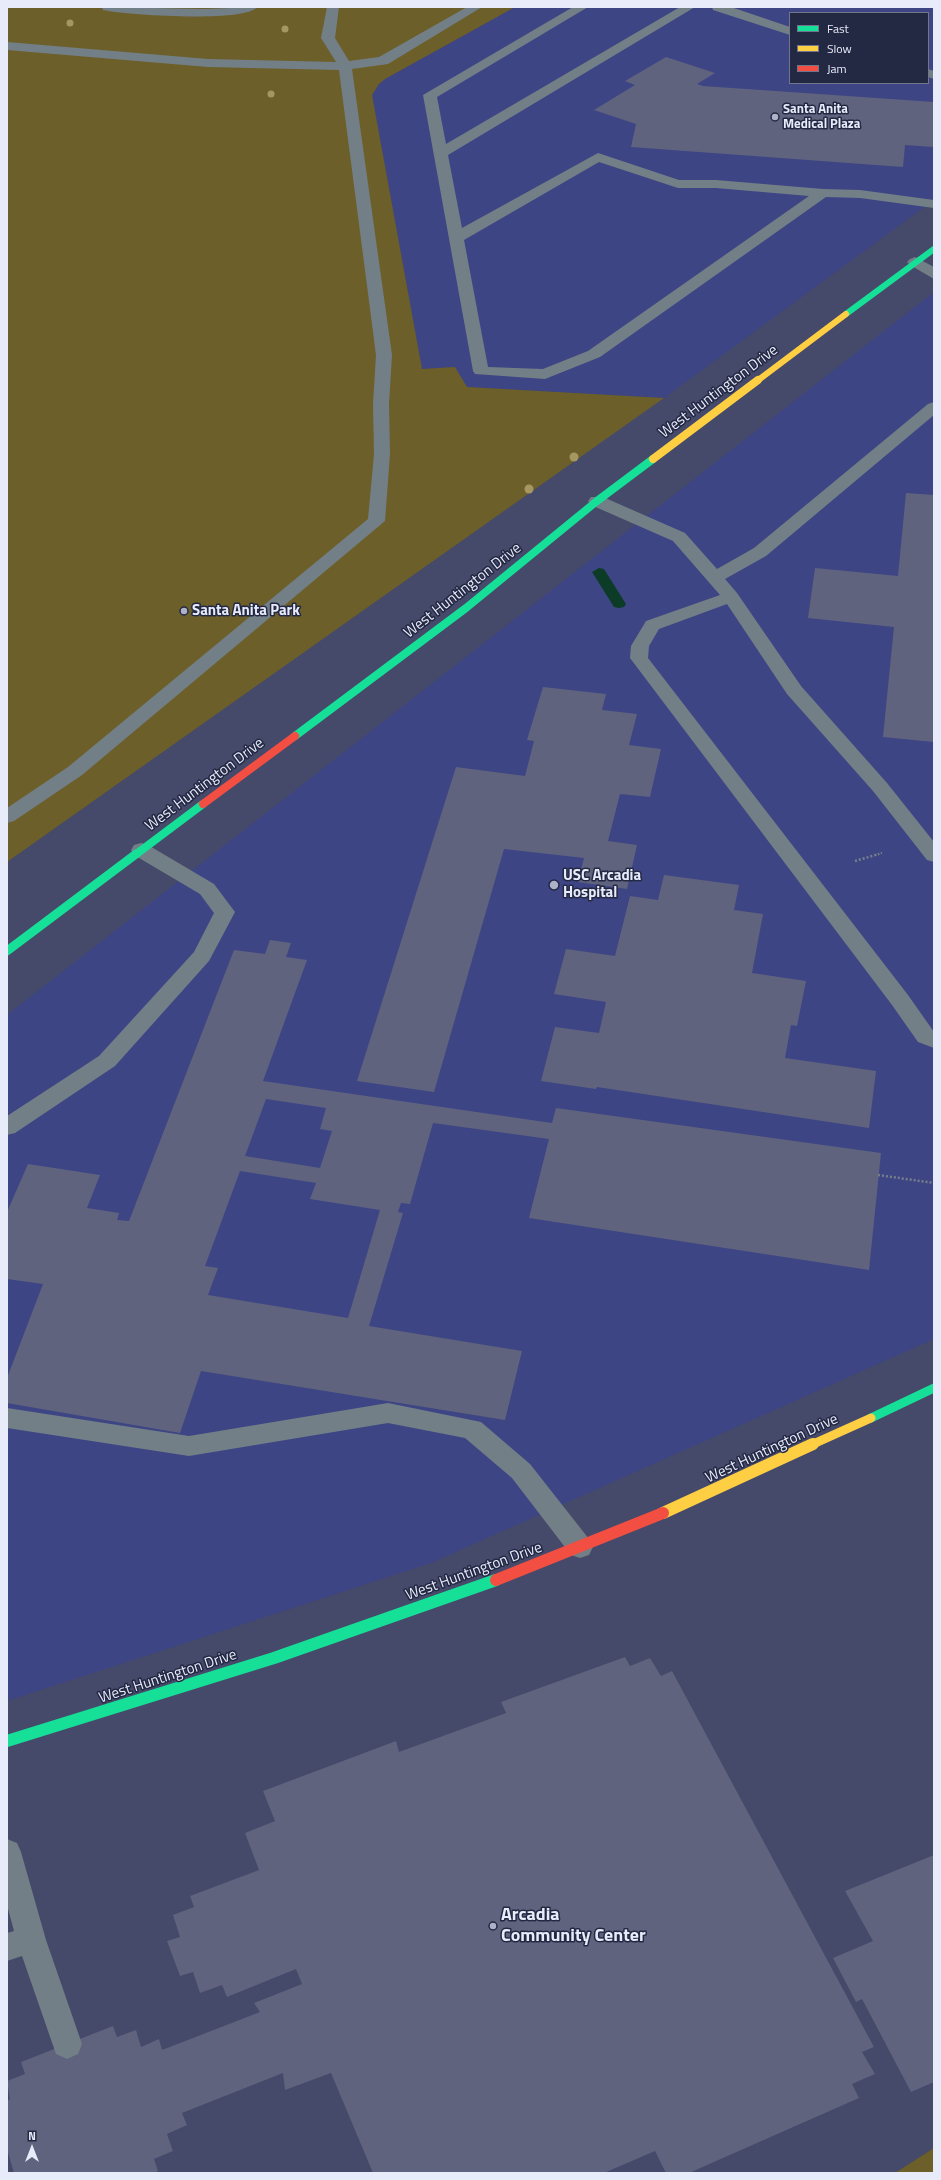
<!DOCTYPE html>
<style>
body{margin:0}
#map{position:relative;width:941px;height:2180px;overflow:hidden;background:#45496a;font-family:"Titillium Web",sans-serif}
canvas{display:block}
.frame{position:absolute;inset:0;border:8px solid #e7ebfa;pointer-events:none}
.legend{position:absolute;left:789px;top:12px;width:140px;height:72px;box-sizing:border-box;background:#232843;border:1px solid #71768c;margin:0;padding:5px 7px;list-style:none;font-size:12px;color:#e7ebfa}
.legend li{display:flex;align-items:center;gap:8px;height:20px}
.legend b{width:20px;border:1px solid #71768c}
.north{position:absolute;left:12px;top:2128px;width:40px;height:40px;-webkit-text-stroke:3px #232843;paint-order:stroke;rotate:0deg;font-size:11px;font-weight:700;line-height:16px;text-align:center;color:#e7ebfa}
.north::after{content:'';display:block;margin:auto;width:14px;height:18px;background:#e7ebfa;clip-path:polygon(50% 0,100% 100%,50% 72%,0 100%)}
</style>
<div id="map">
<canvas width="941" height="2180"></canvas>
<div class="frame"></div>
<ul class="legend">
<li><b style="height:5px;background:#16e098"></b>Fast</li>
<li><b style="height:5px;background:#ffcf43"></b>Slow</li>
<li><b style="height:5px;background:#f24e42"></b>Jam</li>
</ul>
<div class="north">N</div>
</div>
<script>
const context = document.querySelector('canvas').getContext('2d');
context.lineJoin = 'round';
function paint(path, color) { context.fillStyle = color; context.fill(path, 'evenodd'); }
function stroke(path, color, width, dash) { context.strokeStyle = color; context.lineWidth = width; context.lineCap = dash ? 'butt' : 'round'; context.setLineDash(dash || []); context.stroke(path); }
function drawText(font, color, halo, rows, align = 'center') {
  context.font = font + ' "Titillium Web",sans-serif'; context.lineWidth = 3; context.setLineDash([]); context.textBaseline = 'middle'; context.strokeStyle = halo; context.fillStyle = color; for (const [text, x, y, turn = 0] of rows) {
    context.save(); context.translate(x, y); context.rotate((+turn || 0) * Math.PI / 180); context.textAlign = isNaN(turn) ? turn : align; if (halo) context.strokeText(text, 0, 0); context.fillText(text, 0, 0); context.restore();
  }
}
paint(new Path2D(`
 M515,7H934V200L664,398L467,387L455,367L422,369L372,95L379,84L385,79ZM790,13H928V83H790Z
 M934,292V1339L431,1563L7,1701V1015Z`), '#3e4584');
paint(new Path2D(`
 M7,7H515L385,79L379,84L372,95L422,369L455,367L467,387L664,398L7,862Z
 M934,2148V2173H895Z`), '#6c5f2a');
paint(new Path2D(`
 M599,568L604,569L626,604L624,607L619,608L614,607L592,572Z`), '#0c3b27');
paint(new Path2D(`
 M666,57L715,73L697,84L703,86L934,102L933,147L905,145L903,167L631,147L636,124L594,110L635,85L625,81Z
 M906,493L934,495V742L883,737L894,627L808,618L815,568L898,576Z
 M543,687L606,694L602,710L637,714L629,745L661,749L650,797L620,794L608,841L637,845L627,889L578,882L584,858L504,849L434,1092L357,1081L456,767L525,776L534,741L527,740Z
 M664,875L739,885L734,910L763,914L752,973L806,981L797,1026L791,1025L785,1058L876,1071L869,1128L597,1087L596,1089L541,1081L555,1027L599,1033L606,1002L554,994L566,949L615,956L630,896L658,900Z
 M270,940L291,943L286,957L307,960L263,1081L552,1123L556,1108L881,1153L869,1270L529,1218L549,1139L433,1123L410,1204L401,1203L398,1212L403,1213L369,1326L522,1351L505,1420L201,1371L180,1433L7,1403V1378L43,1284L7,1279V1212L28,1164L100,1175L87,1208L119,1213L117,1220L129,1221L234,950L265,954ZM266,1099L326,1108L320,1129L332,1131L320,1168L245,1156ZM240,1171L316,1183L310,1199L380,1210L348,1318L208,1295L218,1268L205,1266Z
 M625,1657L630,1666L650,1658L661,1676L672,1671L874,2047L862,2052L875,2074L852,2084L859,2098L689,2173H666L655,2151L604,2173H373L331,2073L285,2090L283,2073L182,2113L187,2125L167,2134L173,2151L154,2159L158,2171L153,2173H14L7,2149V2101L10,2099L7,2081L25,2074L21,2062L113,2026L117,2037L136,2030L141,2047L159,2039L162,2050L260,2012L254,2003L302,1984L296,1969L227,1997L222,1985L200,1993L193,1972L180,1976L167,1941L180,1937L173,1915L194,1907L190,1896L259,1870L245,1833L275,1821L263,1791L396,1741L399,1752L506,1713L501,1702Z
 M934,1855V2082L911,2092L862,1999L856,2002L833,1958L873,1941L845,1891Z`), '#5f637e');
stroke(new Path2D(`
 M875,855L882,853`), '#767f8a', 2, [1.5, 1.5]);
stroke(new Path2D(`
 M855,861L879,854
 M878,1175L934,1183`), '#767f8a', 2.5, [2, 2]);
paint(new Path2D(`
 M102,7L205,9L257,7C246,23 125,15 103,10Z
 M327,7H339L335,38L349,61L379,57L467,7H482L388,64L352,69L392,355L389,404L390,454L385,521L82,775L14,821L7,823V808L68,767L368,519L374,454L373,404L376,355L339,70L208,67L7,50V42L208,59L336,62L321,38Z
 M573,7H588L437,97L446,144L680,7H695L448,155L462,228L598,153L679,180H716L823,189L860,190L934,200V208L860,198L826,197L600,357L545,379L475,374L473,371L423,95ZM599,162L678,188H716L809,196L588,351L543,369L488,367L464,240Z
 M712,7H731L790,27V35L713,10Z
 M928,69L934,71V79L928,77Z
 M915,257L934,267V279L910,265L907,262L910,259Z
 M934,402V415L766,556L725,579L737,593L801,686L887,783L934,842V862L927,860L873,791L787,694L727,604L659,629L649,646L648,658L908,995L934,1032V1048L918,1042L892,1005L630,658L631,646L646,621L720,595L673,541L591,505L588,501L591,497H603L685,533L717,569L754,548L928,404Z
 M141,843L148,845L214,884L235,912L209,961L115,1066L15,1133L7,1135V1116L99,1056L194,952L214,913L200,894L134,855L131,850L134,845Z
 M388,1403L481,1422L530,1464L589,1539L593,1547L589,1555L580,1558L571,1555L512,1478L465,1438L388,1423L189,1456L7,1428V1408L189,1436Z
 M7,1839L17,1843L21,1852L46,1940L82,2044L78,2054L67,2059L56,2054L22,1956L7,1961V1933L14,1931L7,1905Z`), '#737f87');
stroke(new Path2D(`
 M846,314L934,249`), '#16e098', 6);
stroke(new Path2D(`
 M295,736L466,608L597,501L653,459
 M135,855L203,804`), '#16e098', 8);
stroke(new Path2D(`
 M7,951L136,854
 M871,1418L934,1388`), '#16e098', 9);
stroke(new Path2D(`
 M7,1741L274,1658L496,1580`), '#16e098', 12);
stroke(new Path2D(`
 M757,381L846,314`), '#ffcf43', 6);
stroke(new Path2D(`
 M653,459L758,380`), '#ffcf43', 8);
stroke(new Path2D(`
 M811,1445L871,1418`), '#ffcf43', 9);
stroke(new Path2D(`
 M663,1513L813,1444`), '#ffcf43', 12);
stroke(new Path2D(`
 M203,804L295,736`), '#f24e42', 8);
stroke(new Path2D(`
 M496,1580L663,1513`), '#f24e42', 12);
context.fillStyle = '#a69761';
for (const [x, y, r] of [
 [70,23,3.5],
 [285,29,3.5],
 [271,94,3.5],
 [574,457,4.5],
 [529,489,4.5]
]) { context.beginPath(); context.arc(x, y, r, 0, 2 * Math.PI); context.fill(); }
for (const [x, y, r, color] of [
 [775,117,4,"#aeb2c8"],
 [184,611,4,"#aeb2c8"],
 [554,885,5,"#aeb2c8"],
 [493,1926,4,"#aeb2c8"]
]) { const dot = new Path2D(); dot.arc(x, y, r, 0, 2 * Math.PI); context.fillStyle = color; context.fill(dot); stroke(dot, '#232843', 1.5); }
drawText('bold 13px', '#e7ebfa', '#232843', [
 ["Santa Anita",783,110],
 ["Medical Plaza",783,125]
], 'left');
drawText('15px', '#e7ebfa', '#232843', [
 ["West Huntington Drive",719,392,-37],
 ["West Huntington Drive",463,591,-38],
 ["West Huntington Drive",205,785,-37],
 ["West Huntington Drive",772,1449,-25],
 ["West Huntington Drive",474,1572,-20],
 ["West Huntington Drive",168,1677,-18]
]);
drawText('bold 15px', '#e7ebfa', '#232843', [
 ["Santa Anita Park",192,611],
 ["USC Arcadia",563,876],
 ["Hospital",563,893]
], 'left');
drawText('bold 18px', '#e7ebfa', '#232843', [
 ["Arcadia",501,1916],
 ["Community Center",501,1937]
], 'left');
</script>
